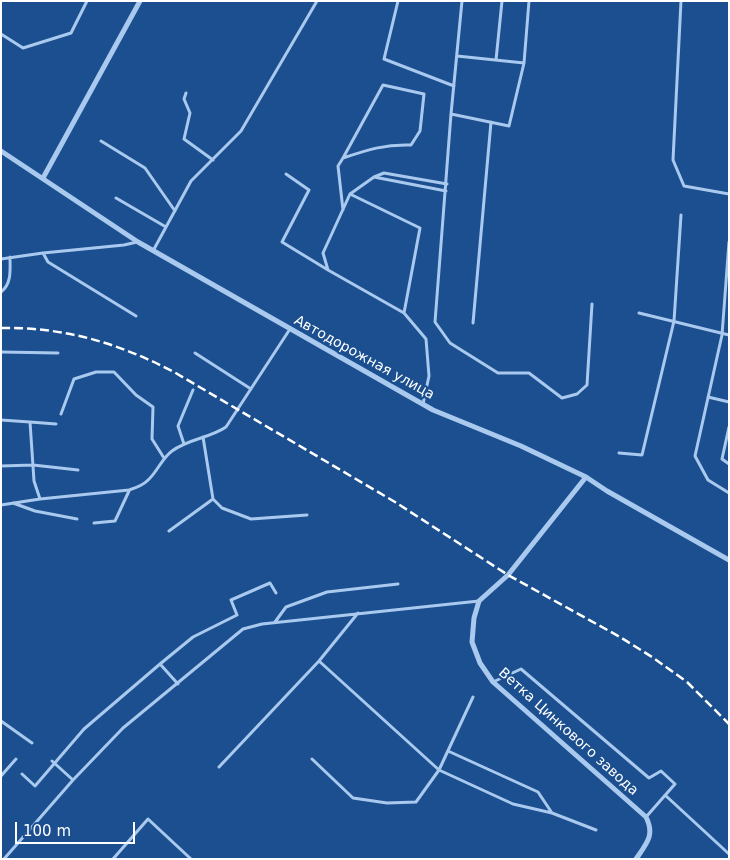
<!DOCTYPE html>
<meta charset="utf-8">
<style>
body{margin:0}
#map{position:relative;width:730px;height:860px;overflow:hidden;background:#1b4f8f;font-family:"DejaVu Sans",sans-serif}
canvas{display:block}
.frame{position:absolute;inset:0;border:2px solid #fff;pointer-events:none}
.scale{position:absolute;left:15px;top:822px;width:120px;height:22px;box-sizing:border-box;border:2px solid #fff;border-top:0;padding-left:6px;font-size:15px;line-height:18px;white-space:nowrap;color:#fff;-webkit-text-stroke:4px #1b4f8f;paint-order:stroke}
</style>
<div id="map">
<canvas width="730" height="860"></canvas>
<div class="frame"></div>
<div class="scale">100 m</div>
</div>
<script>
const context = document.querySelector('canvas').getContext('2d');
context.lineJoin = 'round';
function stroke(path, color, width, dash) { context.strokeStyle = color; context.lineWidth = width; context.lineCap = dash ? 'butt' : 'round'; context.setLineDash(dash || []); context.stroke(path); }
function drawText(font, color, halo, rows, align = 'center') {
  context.font = font + ' "DejaVu Sans",sans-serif'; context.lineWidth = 4.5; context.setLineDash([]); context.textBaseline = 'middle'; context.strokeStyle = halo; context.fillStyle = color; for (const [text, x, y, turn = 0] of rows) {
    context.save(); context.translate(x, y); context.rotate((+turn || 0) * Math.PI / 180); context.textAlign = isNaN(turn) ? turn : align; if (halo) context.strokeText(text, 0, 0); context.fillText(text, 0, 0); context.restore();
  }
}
stroke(new Path2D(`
 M398,1L384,59L454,86
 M462,1L451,114L435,322L450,343L498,373H529L562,398L577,394L587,385L592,304
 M681,1L673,160L684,186L729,194
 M1,34L23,48L71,33L87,1
 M457,56L524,63L529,1
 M496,60L502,1
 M186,93L184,99L190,113L184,139L213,160
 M451,114L509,126L524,63
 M101,141L145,168L175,211
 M343,158C367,150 385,144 411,145L420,131L424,94L383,85L343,158L338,166L343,210
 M286,174L309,190L282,242L328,270
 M374,177L350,194L323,253L328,270L404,313L426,339L429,376L423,404
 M446,191L374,177L384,173L447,184
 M350,194L420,228L404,313
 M116,198L166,227
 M729,242L722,335L695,456L708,480L729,493
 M153,251L191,181L241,131L317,1
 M43,253L48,262L136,316
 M1,259L43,253L124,245L137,242
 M1,292C12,284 10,269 10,257
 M639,313L729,335
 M473,323L491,122
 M1,352L58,353
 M195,353L251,389
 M708,397L729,402
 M61,414L74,379L96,372H114L136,395L153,407L152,439L164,458
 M1,420L30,422
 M56,424L30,422L34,481L40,499L129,490C135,488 142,486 147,481C157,473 161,459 172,451C188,439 210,438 226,427L290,329
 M729,427L722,459L729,464
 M203,437L213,499L222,508L251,519L307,515
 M184,444L178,426L193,390
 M619,453L642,455L674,321L681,215
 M1,466L33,465L78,470
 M13,503L35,511L77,519
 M1,505L40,499
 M94,523L115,521L129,491
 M169,531L213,499
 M275,622L286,607L327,592L398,584
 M319,661L439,770L513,804L552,813
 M160,664L178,684
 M493,682L521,669L649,778L661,771L675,784L646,817
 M1,721L32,743
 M448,751L538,792L552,813L596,830
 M312,759L353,798L387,803L416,802L439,770L473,697
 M52,761L73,780
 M219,767L319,661L358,613
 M22,774L35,786L84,729L160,664L193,637L237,615L231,600L270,583L276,593
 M1,776L16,759
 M665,795L729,854
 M4,859L73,780L123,728L243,629L262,624L479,601
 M113,859L148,819L191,859`), '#a9c9ee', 3);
stroke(new Path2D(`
 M1,151L138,242L433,410L521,446L586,477L607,491L729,560
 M43,178L140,1
 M586,477L508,575L479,601L474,618L472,642L480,663L493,682L646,817C655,835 647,843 636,859`), '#a9c9ee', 5);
stroke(new Path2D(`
 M1,328C65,327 118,343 174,372L395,502L508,575L620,637L652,657L687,682L729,724`), '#fff', 2.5, [9, 4]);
drawText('14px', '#fff', '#1b4f8f', [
 ["Автодорожная улица",364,358,29],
 ["Ветка Цинкового завода",568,732,42]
]);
</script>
